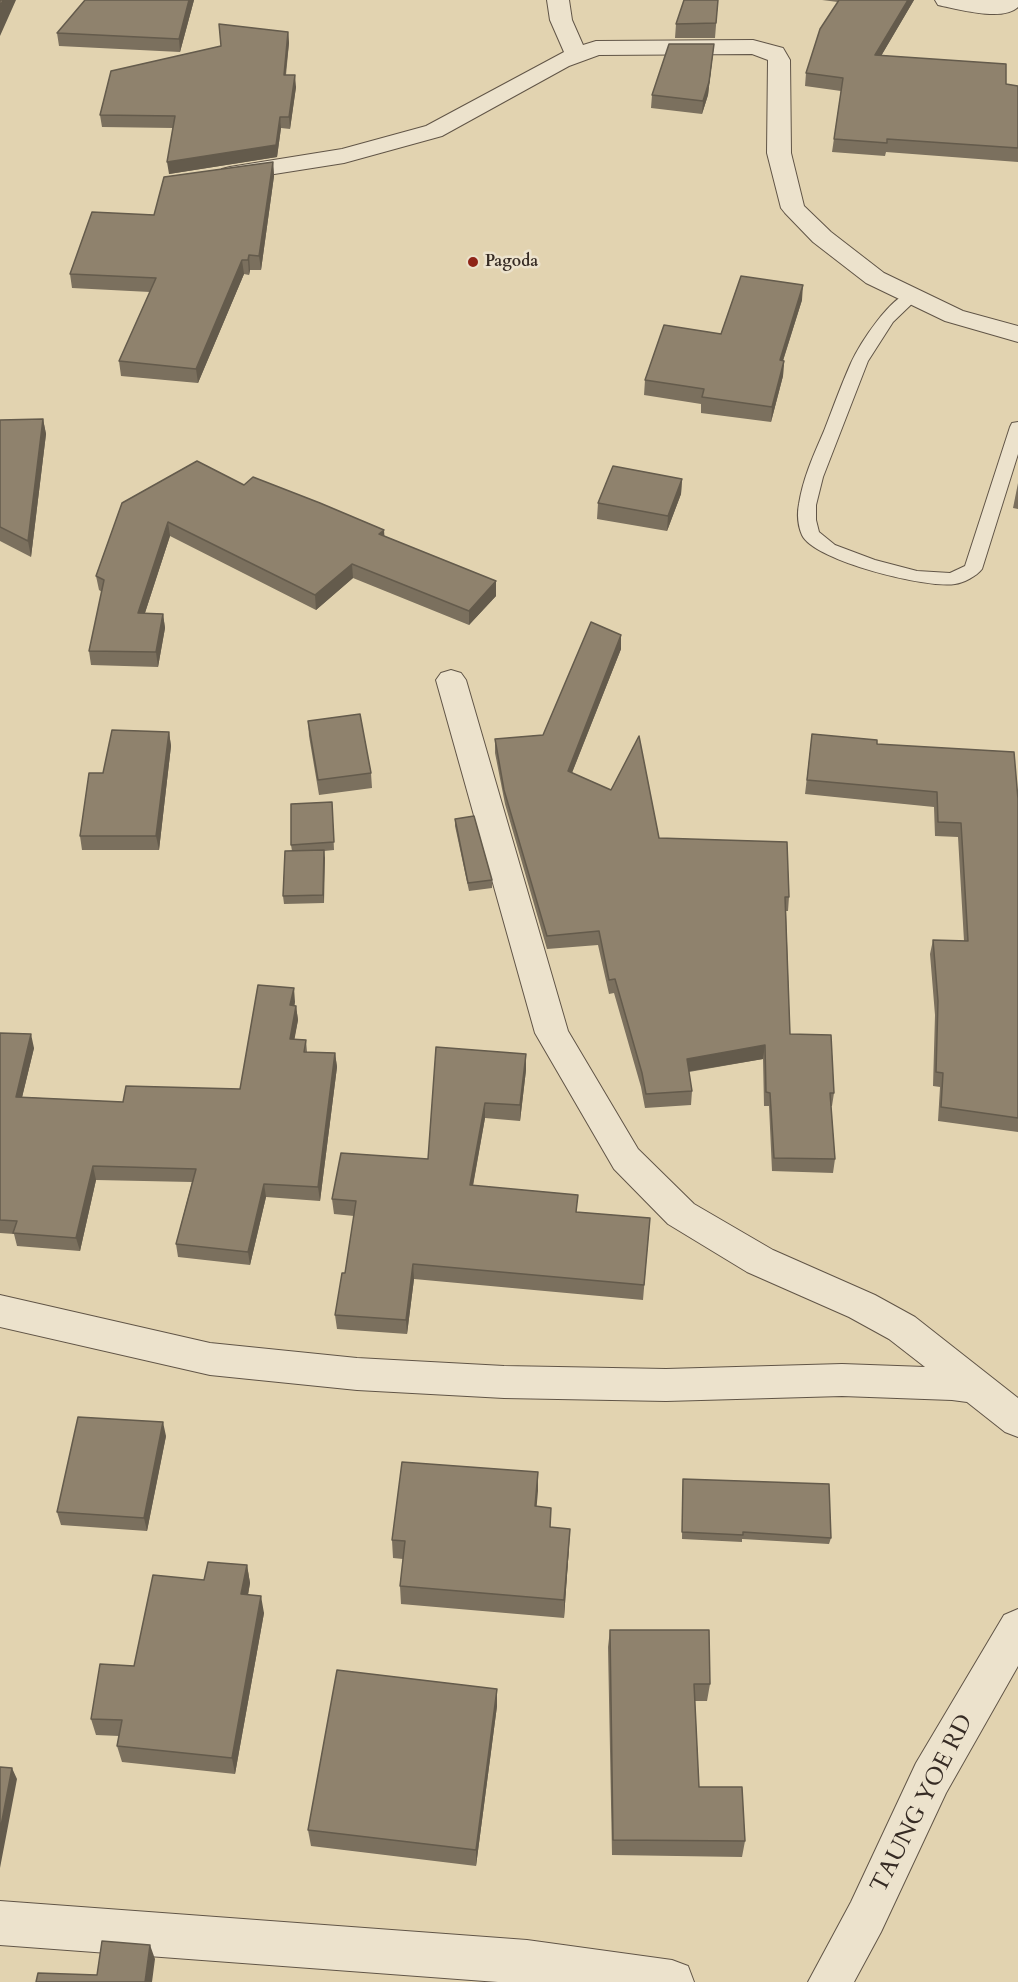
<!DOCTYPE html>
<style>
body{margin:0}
canvas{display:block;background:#e2d3b0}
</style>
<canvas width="1018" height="1982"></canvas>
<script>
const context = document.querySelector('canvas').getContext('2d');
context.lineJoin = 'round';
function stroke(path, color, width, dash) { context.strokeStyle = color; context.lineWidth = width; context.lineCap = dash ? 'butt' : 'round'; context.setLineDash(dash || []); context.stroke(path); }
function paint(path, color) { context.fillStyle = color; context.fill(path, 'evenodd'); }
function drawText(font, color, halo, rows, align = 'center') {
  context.font = font + ' Cardo,serif'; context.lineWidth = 5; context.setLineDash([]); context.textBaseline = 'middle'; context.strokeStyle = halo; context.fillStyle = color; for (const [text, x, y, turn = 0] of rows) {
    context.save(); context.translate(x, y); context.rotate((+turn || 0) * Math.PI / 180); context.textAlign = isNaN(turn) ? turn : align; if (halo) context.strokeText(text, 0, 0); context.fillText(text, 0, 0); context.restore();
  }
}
const service = new Path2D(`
 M912,291L920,296L893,322L868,361L823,477L816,505V520L819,532L835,545L875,560L917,571L950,573L965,566L1010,427L1012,423L1018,422V454L982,569C977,576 963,583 955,584C928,589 814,561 802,535C798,526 797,514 799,504C803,478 814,454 824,431C833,408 841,385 851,363C860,343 890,297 912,291Z`);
const minor = new Path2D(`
 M547,0H569L572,20L583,45L596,41L753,40L783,48L790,60L791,153L804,206L831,232L884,273L963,311L1018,326V342L945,321L866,283L813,242L785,213L781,208L767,153L768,60L752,54L599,55L569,66L442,136L344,163L230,181L222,179L218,174L222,169L230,167L342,149L426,126L564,52L550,20Z
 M935,0H1018V7C1003,22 957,9 938,5Z
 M451,670L461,673L466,680L568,1031L638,1149L694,1204L773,1250L875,1295L915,1317L1018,1398V1437L1005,1432L967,1402L952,1400L842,1396L666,1401L504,1398L357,1390L210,1375L0,1327V1295L210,1343L357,1358L504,1366L666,1369L842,1364L925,1367L889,1339L849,1317L747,1272L668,1224L614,1169L535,1033L436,680L441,673Z
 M1018,1609V1666L946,1793L881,1932L854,1982H808L851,1902L916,1763L1004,1615Z
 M0,1901L527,1940L672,1960L688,1966L694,1982H498L0,1945Z`);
stroke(service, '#615547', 2);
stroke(minor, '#615547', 2);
paint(service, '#ece2cc');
paint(minor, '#ece2cc');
paint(new Path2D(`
 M85,0H194L180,52L59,46L57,33Z
 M718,0L715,38H675L676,24Z
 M822,0H914L881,56L1006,84L1018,86V162L886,152L885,156L832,152L841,91L805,86L806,73L838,2Z
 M288,32L289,43L286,75L296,87L290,129L281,128L277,157L169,174L173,128L102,127L100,115Z
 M714,44L708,95L702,114L651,108L652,95Z
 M273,162L274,176L261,270H250L249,275L244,274L198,383L121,376L119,361L150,292L72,288L70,274L154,215Z
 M802,300L783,361H784L783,376L771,422L701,413V404L644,395L645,380L721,334Z
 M43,419L46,434L31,557L0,541V420Z
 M682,479L681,494L667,531L597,519L598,503Z
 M1018,483V509L1013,508Z
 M244,485L384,537L496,596L469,625L353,578L316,610L170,536L145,613L163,614L165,628L158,667L91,665L89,651L102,592L99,590L96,576L122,503Z
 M621,635V649L572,773L659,838L789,897L788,911H786L790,1034L834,1093L832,1106H831L835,1159L833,1173L772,1171L769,1106H764L763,1059L689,1072L692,1091L691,1105L645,1108L641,1087L614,993L609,994L598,945L547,949L505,804L495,753V739L543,735Z
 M308,721L371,773L372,788L319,795L309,736Z
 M169,732L171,746L159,850H82L80,836L103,773Z
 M812,734L877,744L1018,799V1132L938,1121L940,1087L933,1086L935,1015L930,954L933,940L964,941L958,837L935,836L934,807L805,794Z
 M332,802L334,850L324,851V903L284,904L283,896L292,851L291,845Z
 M455,819L492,880V888L469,891L455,826Z
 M295,1002L294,1006H296L298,1020L294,1039L306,1040L307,1052L335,1053L337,1067L320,1201L266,1197L250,1265L178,1257L176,1244L192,1182L96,1180L80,1251L17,1246L14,1234L0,1233V1033L34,1048L22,1097L123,1102L240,1089Z
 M526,1054V1070L520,1121L485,1118L473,1186L577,1212L650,1218L643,1300L414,1279L407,1334L337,1329L335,1315L345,1273L354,1216L334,1214L332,1199L428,1159Z
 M166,1436L147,1531L61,1525L57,1512Z
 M538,1472L536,1506L551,1527L569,1547L564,1618L401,1604L400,1586L403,1559L393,1558L392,1540Z
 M683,1479L831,1538L829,1544L742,1539V1542L682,1539Z
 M247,1565L250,1583L248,1595L264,1613L235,1774L122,1762L117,1746L119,1736L96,1735L91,1719L204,1580Z
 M610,1630L710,1684L707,1701H695L699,1787L745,1841L742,1857L612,1855L608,1647Z
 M497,1689V1706L476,1866L311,1846L308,1830Z`), '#7b705e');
paint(new Path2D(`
 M3,0H16L0,36V7Z
 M189,0H194L180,52L179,39Z
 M908,0H914L874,68L875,55Z
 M288,32L289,43L284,87V75Z
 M714,44L708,95L702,114L703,101Z
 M295,75L296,87L290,129L289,117Z
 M280,117L281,128L277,157L169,174L167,162Z
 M273,162L274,176L261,270L259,256Z
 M249,255L250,270L249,275L248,260Z
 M242,260L244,274L198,383L196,369Z
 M803,285L802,300L778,376L780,360Z
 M784,361L783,376L771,422L772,407Z
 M43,419L46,434L31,557L28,541Z
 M682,479L681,494L667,531L668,516Z
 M168,522L170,536L140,628L138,613Z
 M384,530L385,544L379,534Z
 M352,564L353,578L316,610L315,595Z
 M496,581V596L469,625V611Z
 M163,614L165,628L158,667L156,652Z
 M621,635V649L567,785L568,771Z
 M169,732L171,746L159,850L156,836Z
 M324,850L325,858L324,903L323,895Z
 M294,988L295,1002L292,1019L290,1005Z
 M296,1006L298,1020L292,1053L290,1039Z
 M31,1034L34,1048L19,1110L16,1097Z
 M765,1045L763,1059L685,1072L687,1059Z
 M335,1053L337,1067L320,1201L318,1187Z
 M526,1054V1070L520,1121V1105Z
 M485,1103V1118L470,1201V1185Z
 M93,1166L96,1180L80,1251L76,1238Z
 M264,1184L266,1197L250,1265L248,1252Z
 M413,1264L414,1279L407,1334L406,1320Z
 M163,1422L166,1436L147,1531L144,1518Z
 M538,1472V1491L535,1525V1506Z
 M570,1529L569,1547L564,1618V1600Z
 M247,1565L250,1583L245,1611L241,1594Z
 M261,1596L264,1613L235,1774L232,1758Z
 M497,1689V1706L476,1866V1850Z
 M12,1768L17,1779L0,1868V1831Z
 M150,1945L155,1959L152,1982H145Z`), '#645b4c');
const building = new Path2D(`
 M0,0H3L0,7Z
 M85,0H189L179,39L57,33Z
 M684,0H718L716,23L676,24Z
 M839,0H908L875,55L1006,64V84L1018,86V148L887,139V143L834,139L843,78L806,73L820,29Z
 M219,24L288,32L284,75H295L289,117H280L276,145L167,162L175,116L100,115L111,71L221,46Z
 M669,44H714L709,82L703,101L652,95Z
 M273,162L259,256L249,255L248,260H242L196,369L119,361L156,278L70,274L92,212L154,215L164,177Z
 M741,276L803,285L780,360L784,361L772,407L702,397L704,389L645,380L664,325L721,334Z
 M43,419L28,541L0,527V420Z
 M197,461L244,485L253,477L320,503L384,530L379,534L496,581L469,611L352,564L315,595L168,522L138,613L163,614L156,652L89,651L104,580L96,576L122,503Z
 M613,466L682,479L668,516L598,503Z
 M591,622L621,635L568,771L611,790L639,736L659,838L787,842L789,897H785L790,1034L831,1035L834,1093H830L835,1159L774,1158L770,1093L766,1092L765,1045L687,1059L692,1091L646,1094L642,1073L615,979L609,980L599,931L547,936L504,790L495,739L543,735Z
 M360,714L371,773L318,780L308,721Z
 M112,730L169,732L156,836H80L89,773H103Z
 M812,734L877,740V744L1014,752L1018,799V1118L941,1107L943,1073L936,1072L938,1001L933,940L968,941L961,823L938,822L937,792L807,780Z
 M332,802L334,842L291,845V804Z
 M474,816L492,880L468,883L455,819Z
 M324,850L323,895L283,896L285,851Z
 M258,985L294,988L290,1005L296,1006L290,1039L306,1040L304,1052L335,1053L318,1187L264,1184L248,1252L176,1244L196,1169L93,1166L76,1238L13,1233L17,1221L0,1220V1033L31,1034L16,1097L123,1102L126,1086L240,1089Z
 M436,1047L526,1054L520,1105L485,1103L470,1185L578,1195L576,1212L650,1218L644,1285L413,1264L406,1320L335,1315L342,1273H345L356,1201L332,1199L341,1153L428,1159Z
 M78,1417L163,1422L144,1518L57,1512Z
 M402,1462L538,1472L535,1506L551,1508L550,1527L570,1529L564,1600L400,1586L405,1541L392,1540Z
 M683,1479L829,1484L831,1538L743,1532V1535L682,1532Z
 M208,1562L247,1565L241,1594L261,1596L232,1758L117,1746L122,1720L91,1719L100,1664L134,1666L153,1575L204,1580Z
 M610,1630H709L710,1684H694L699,1787H742L745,1841L613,1840Z
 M337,1670L497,1689L476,1850L308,1830Z
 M0,1767L12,1768L0,1831Z
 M102,1941L150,1945L145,1982H36L38,1973L97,1975Z`);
paint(building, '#8f826d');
stroke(building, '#645b4c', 1.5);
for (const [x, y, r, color] of [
 [473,262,6,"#8f2418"]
]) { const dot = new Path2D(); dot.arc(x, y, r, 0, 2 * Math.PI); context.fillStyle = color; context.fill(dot); stroke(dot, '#ece2cc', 2); }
drawText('bold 16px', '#362b24', '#ece2cc', [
 ["Pagoda",485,262]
], 'left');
drawText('24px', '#362b24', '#ece2cc', [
 ["TAUNG YOE RD",923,1804,-63]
]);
</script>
